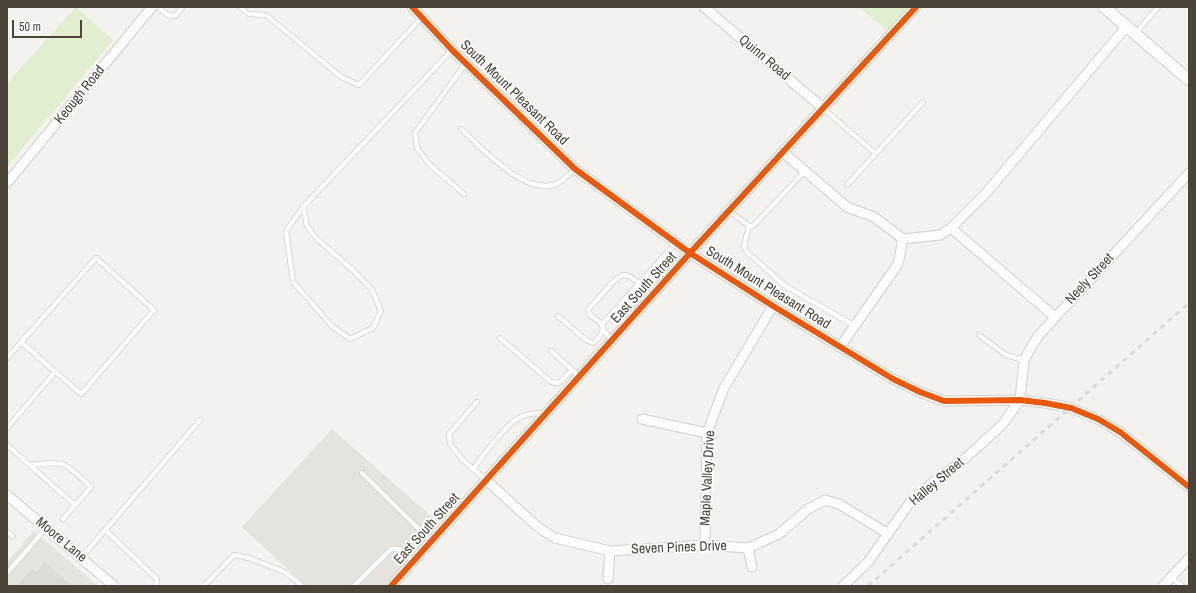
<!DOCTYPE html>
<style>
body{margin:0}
#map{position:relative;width:1196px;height:593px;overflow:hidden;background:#f4f2ee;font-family:"Archivo Narrow",sans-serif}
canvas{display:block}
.frame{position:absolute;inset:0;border:8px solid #4b4439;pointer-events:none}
.scale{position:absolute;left:12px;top:20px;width:70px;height:18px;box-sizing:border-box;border:2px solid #4b4439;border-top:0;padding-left:5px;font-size:12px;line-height:14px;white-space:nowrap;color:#4b4439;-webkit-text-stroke:3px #fff;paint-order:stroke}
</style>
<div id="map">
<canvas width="1196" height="593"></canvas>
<div class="frame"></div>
<div class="scale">50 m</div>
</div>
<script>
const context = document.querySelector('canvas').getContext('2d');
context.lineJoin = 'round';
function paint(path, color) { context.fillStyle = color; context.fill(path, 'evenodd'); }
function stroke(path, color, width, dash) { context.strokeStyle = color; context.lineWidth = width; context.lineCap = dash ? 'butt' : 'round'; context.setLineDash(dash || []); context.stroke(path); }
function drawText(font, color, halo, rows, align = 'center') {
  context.font = font + ' "Archivo Narrow",sans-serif'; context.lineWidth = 3.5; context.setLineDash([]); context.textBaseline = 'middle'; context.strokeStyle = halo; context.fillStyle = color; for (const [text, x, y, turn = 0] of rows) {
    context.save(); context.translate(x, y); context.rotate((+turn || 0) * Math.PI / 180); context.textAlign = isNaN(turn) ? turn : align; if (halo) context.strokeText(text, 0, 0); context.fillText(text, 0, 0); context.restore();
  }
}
paint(new Path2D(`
 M332,429L442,526L385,586H306L242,527Z
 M34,531L98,586H7V562Z`), '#e6e2de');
paint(new Path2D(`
 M76,7L113,40L7,167V83Z
 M859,7H909L887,31Z`), '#e1eecf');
const building = new Path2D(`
 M45,563L72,586H17L32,569L37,573Z`);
paint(building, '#dedbd6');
stroke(building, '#dcd9d4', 1);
const service = new Path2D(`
 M158,7L168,15L175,16L183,7
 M240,7L249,14L266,15L341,77L359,85L422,17
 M1135,34L1158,7
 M824,109L876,154
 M461,129C482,148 527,199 558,183C564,180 570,173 575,169
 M847,185L923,102
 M464,194L428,163L417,148L415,133L466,63
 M303,207L307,226L316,238L354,271L372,290L381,311L373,328L350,339L332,326L293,282L286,231L303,207L452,50
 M729,211L749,226H753L805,171
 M749,226L744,246L746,251L784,285L855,326
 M558,316L586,340L593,343L599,338L603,330
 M602,324L591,316L588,310L612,283L622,275L629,276L639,283
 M979,335L1006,355L1024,360
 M500,338L551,382L559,383L572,370
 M613,340L603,330L602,324L676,243
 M551,351L580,377
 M7,358L96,258L154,310L81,394L21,342
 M477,402L449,434L450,444L463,460L487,481
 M7,428L55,372
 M7,445L75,505
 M30,465C68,460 64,463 91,487L63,519
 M474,469C479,459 487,451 494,442C511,422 518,412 546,413
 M362,473L432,542
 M105,530L157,579L156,586
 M7,532L13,536
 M81,558L200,420
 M7,573L46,528
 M1171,577L1182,586
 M204,586L234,555L249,558L285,572L302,586
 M354,586L391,549H399L414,562`);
const minor = new Path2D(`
 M412,7L452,50L575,169L690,253L773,306L893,379L920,392L944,401L1020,400L1045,403L1071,408L1098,419L1120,432L1189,487
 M704,7L824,109
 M784,153L847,207L874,217L903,239L940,235L951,228L986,193L1127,26
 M7,183L152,7
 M951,228L1055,317
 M840,347L898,264L903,239
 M642,419L707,433
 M487,481L538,527L555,538L610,551
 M7,495L114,586
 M705,545L707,433L724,388L773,306
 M752,567L748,548L779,534L808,509L825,500L839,504L887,533
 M608,579L610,551L705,545L748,548
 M391,586L690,253L916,7
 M843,586L868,562L908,505L932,483L960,463L1002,425L1020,400L1024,360L1038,336L1189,173
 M1163,586L1189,558`);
const tertiary = new Path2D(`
 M1104,7L1189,80`);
stroke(service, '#d2d0cb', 6);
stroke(minor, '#d2d0cb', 11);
stroke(tertiary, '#d2d0cb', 13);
stroke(service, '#fdfdfc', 4.5);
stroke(minor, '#fdfdfc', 9);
stroke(tertiary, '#fdfdfc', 11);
stroke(new Path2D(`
 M868,586L1189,303`), '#dbdbda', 3, [5, 5]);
stroke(new Path2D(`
 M412,7L452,50L575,169L690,253L773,306L893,379L920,392L944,401L1020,400L1045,403L1071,408L1098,419L1120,432L1189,487
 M391,586L690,253L916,7`), '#e8590c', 6);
drawText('14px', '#4b4439', '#fff', [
 ["Quinn Road",764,58,40],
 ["South Mount Pleasant Road",514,93,44],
 ["Keough Road",80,95,-51],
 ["Neely Street",1090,279,-47],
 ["East South Street",644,288,-48],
 ["South Mount Pleasant Road",768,288,32],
 ["Maple Valley Drive",708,478,-87],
 ["Halley Street",937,482,-40],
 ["East South Street",427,529,-48],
 ["Moore Lane",61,540,40],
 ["Seven Pines Drive",679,548,-2]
]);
</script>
